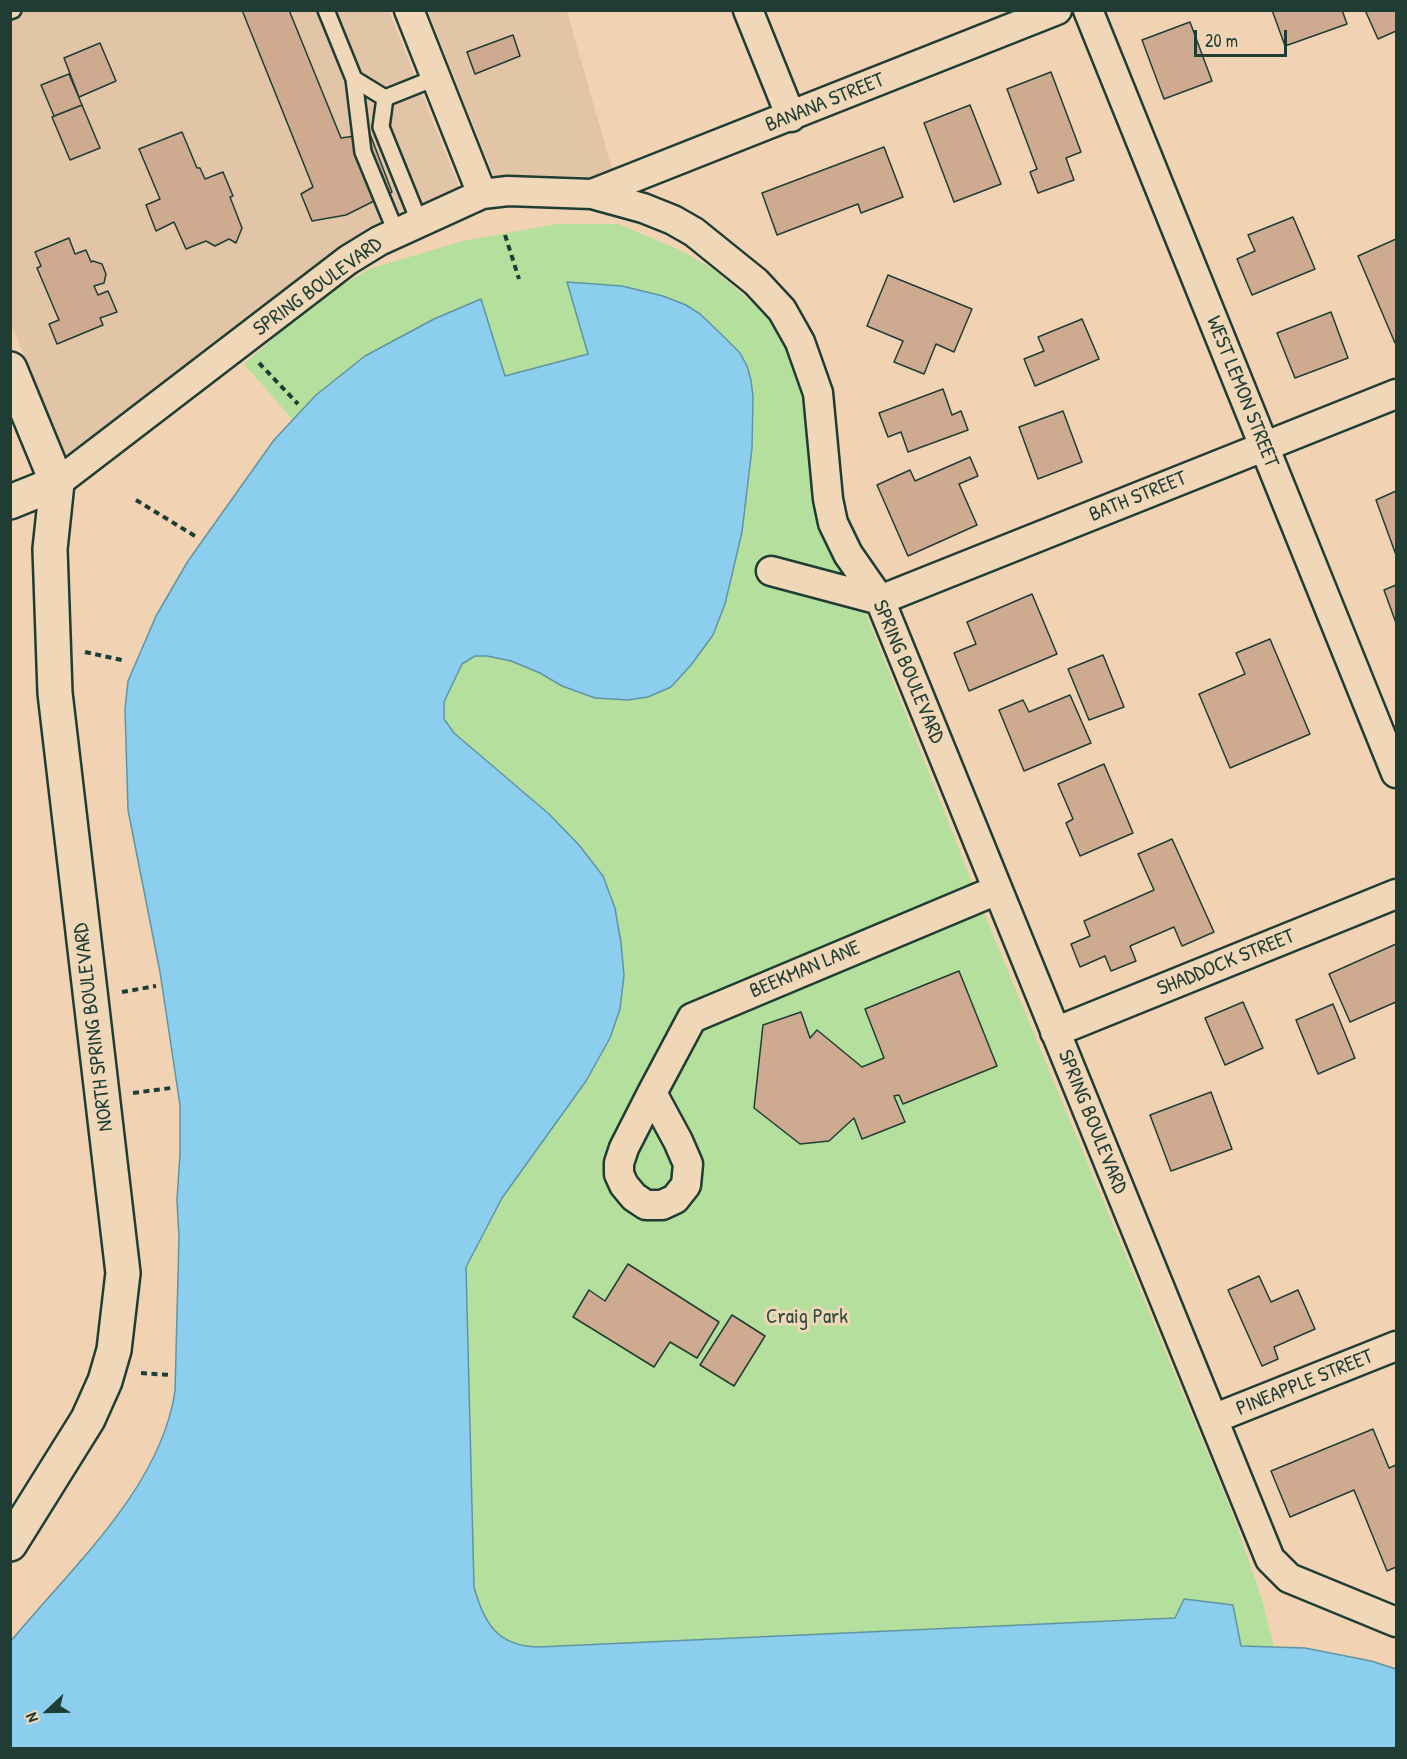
<!DOCTYPE html>
<style>
body{margin:0}
#map{position:relative;width:1407px;height:1759px;overflow:hidden;background:#f1d3b4;font-family:"Patrick Hand",sans-serif}
canvas{display:block}
.frame{position:absolute;inset:0;border:12px solid #1f3d34;pointer-events:none}
.north{position:absolute;left:18px;top:1681px;width:60px;height:60px;-webkit-text-stroke:4px #f0d7b8;paint-order:stroke;rotate:248deg;font-size:16px;font-weight:700;line-height:24px;text-align:center;color:#1f3d34}
.north::after{content:'';display:block;margin:auto;width:21px;height:27px;background:#1f3d34;clip-path:polygon(50% 0,100% 100%,50% 72%,0 100%)}
.scale{position:absolute;left:1194px;top:30px;width:93px;height:27px;box-sizing:border-box;border:3px solid #1f3d34;border-top:0;padding-left:8px;font-size:18px;line-height:21px;white-space:nowrap;color:#1f3d34;-webkit-text-stroke:4px #f0d7b8;paint-order:stroke}
</style>
<div id="map">
<canvas width="1407" height="1759"></canvas>
<div class="frame"></div>
<div class="north">N</div>
<div class="scale">20 m</div>
</div>
<script>
const context = document.querySelector('canvas').getContext('2d');
context.lineJoin = 'round';
function paint(path, color) { context.fillStyle = color; context.fill(path, 'evenodd'); }
function stroke(path, color, width, dash) { context.strokeStyle = color; context.lineWidth = width; context.lineCap = dash ? 'butt' : 'round'; context.setLineDash(dash || []); context.stroke(path); }
function drawText(font, color, halo, rows, align = 'center') {
  context.font = font + ' "Patrick Hand",sans-serif'; context.lineWidth = 6; context.setLineDash([]); context.textBaseline = 'middle'; context.strokeStyle = halo; context.fillStyle = color; for (const [text, x, y, turn = 0] of rows) {
    context.save(); context.translate(x, y); context.rotate((+turn || 0) * Math.PI / 180); context.textAlign = isNaN(turn) ? turn : align; if (halo) context.strokeText(text, 0, 0); context.fillText(text, 0, 0); context.restore();
  }
}
paint(new Path2D(`
 M10,11H389L459,187L393,215L369,227L339,247L65,457L11,323Z
 M428,11H567L612,169L591,177L535,175L494,176Z`), '#e2c4a7');
paint(new Path2D(`
 M556,224H618L678,249L713,269L766,315L785,346L800,388L814,483L828,546L867,616L987,920L1233,1515L1261,1596L1274,1647L1241,1646L1184,1600L1175,1618L538,1647C498,1646 484,1624 474,1587L466,1267L502,1198L586,1081L610,1038L620,1009L621,943L615,908L603,876L579,845L549,814L454,733C440,714 441,709 451,687C454,680 458,669 464,663C487,640 538,673 561,685C572,691 584,695 595,698L725,604L742,532L753,438V397L751,380L747,366L740,353L720,333L700,314L686,305L622,286L568,282L589,353L505,376L481,300L365,356L293,420L244,364L316,301L369,269L463,241Z`), '#b4df9d');
const water = new Path2D(`
 M567,282L622,286L663,296L686,305L700,314L720,333L740,353L747,366L751,380L753,397L752,448L742,532L725,604L713,635L691,665L671,687L648,697L628,700L595,698L562,686L540,673L511,661L487,656H475L462,664L444,702V719L454,733L549,814L579,845L603,876L615,908L621,943L624,975L620,1009L610,1038L586,1081L502,1198L466,1267L474,1587C484,1624 498,1646 538,1647L1175,1618L1184,1599L1233,1605L1241,1646L1305,1648L1371,1661L1396,1669V1748H11V1641C70,1569 161,1488 175,1391L179,1238L177,1200L180,1154V1105L160,972L128,810L125,709L128,681L156,616L188,561L274,440L316,395L365,356L434,319L481,299L505,376L588,354Z`);
paint(water, '#8cceed');
stroke(water, '#6094a3', 1.5);
const building = new Path2D(`
 M242,10H289L341,138L370,134L392,192L346,215L312,221L301,194L313,187Z
 M1272,10H1342L1347,24L1285,46Z
 M1365,10H1396V31L1378,39Z
 M1190,22L1212,81L1164,99L1142,40Z
 M513,35L520,56L475,74L467,52Z
 M100,43L116,81L79,97L64,58Z
 M1051,72L1081,152L1066,158L1074,180L1038,193L1030,172L1037,169L1007,89Z
 M69,74L82,105L54,116L41,85Z
 M82,105L100,148L70,160L52,117Z
 M970,105L1001,184L954,202L924,123Z
 M182,132L197,168H200L205,179L223,172L233,196L230,197L242,228L236,243L229,239L215,246L206,241L186,249L174,222L156,231L146,205L160,199L139,149Z
 M884,147L903,197L861,213L858,204L777,235L762,193Z
 M1293,217L1315,269L1252,295L1237,259L1255,251L1248,235Z
 M69,238L75,254L86,250L91,262L93,261L102,264L106,274L104,283L94,286L98,295L108,291L117,312L100,318L103,325L57,344L49,324L59,320L37,268L41,266L35,252Z
 M1396,239V343H1395L1358,256Z
 M888,275L972,309L954,352L936,344L924,374L894,362L903,341L867,326Z
 M1331,312L1348,358L1295,378L1277,333Z
 M1082,319L1099,359L1035,386L1024,359L1044,351L1038,337Z
 M943,389L952,415L961,411L968,430L908,452L901,432L888,437L879,413Z
 M1063,411L1082,462L1038,479L1019,427Z
 M970,457L978,476L959,484L977,525L908,556L877,485L910,470L915,481Z
 M1396,491V555L1376,500Z
 M1396,585V623L1384,590Z
 M1032,594L1057,654L969,691L954,653L976,644L967,622Z
 M1270,639L1310,734L1230,768L1199,694L1245,674L1236,653Z
 M1103,655L1124,707L1089,720L1068,669Z
 M1070,695L1091,743L1024,771L999,710L1023,700L1029,712Z
 M1104,764L1133,833L1080,856L1066,823L1073,819L1058,784Z
 M1172,839L1214,932L1182,946L1174,927L1130,946L1136,961L1111,971L1105,956L1080,967L1071,944L1090,936L1084,921L1154,890L1138,854Z
 M1396,944V1002L1350,1022L1329,974Z
 M959,971L997,1066L903,1104L899,1095L894,1096L905,1122L862,1139L854,1118L829,1141L800,1144L754,1108L763,1025L801,1012L810,1038L817,1030L862,1067L884,1058L865,1009Z
 M1243,1002L1263,1048L1225,1065L1205,1018Z
 M1333,1004L1355,1058L1318,1074L1296,1020Z
 M1211,1092L1232,1149L1171,1171L1150,1115Z
 M628,1264L719,1322L697,1358L670,1342L654,1367L573,1317L589,1290L605,1301Z
 M1259,1276L1271,1302L1298,1290L1315,1329L1274,1347L1278,1359L1262,1366L1228,1290Z
 M732,1315L765,1336L734,1386L700,1365Z
 M1373,1429L1389,1468L1396,1465V1567L1387,1571L1354,1490L1290,1517L1271,1471Z`);
paint(building, '#ceab90');
stroke(building, '#1f3d34', 1.5);
const lane = new Path2D(`
 M326,10L354,79L385,98
 M10,11L13,10
 M354,79L363,152L396,232
 M385,98L381,127L419,221
 M385,98L435,78`);
const street = new Path2D(`
 M409,10L482,194
 M748,10L791,117
 M1088,10L1396,773
 M592,194L1057,10
 M57,483L348,260L379,241L482,194L508,191L592,194L643,208L673,220L694,232L756,282L782,310L800,342L818,393L828,499L833,523L848,554L880,600L1270,1559L1289,1578L1396,1622
 M771,571L880,600L1396,394
 M1055,1032L1396,894
 M652,1093L678,1141L688,1164L686,1185L675,1199L662,1205H646L634,1197L624,1185L619,1174V1163L624,1148L652,1093L692,1018L997,890
 M1213,1419L1396,1346`);
const secondary = new Path2D(`
 M10,369L57,483L50,549L55,693L123,1273L114,1350L105,1381L88,1419L10,1544
 M10,502L57,483`);
stroke(lane, '#1f3d34', 20);
stroke(street, '#1f3d34', 33);
stroke(secondary, '#1f3d34', 38);
stroke(new Path2D(`
 M505,235L519,279
 M259,363L298,404
 M136,500L195,536
 M85,652L126,661
 M122,992L156,986
 M133,1093L171,1088
 M141,1373L170,1375`), '#1f3d34', 4, [6, 4.5]);
stroke(lane, '#f0d7b8', 15);
stroke(street, '#f0d7b8', 28);
stroke(secondary, '#f0d7b8', 33);
drawText('21px', '#1f3d34', '#f0d7b8', [
 ["BANANA STREET",825,103,-22],
 ["SPRING BOULEVARD",318,287,-36],
 ["WEST LEMON STREET",1242,392,68],
 ["BATH STREET",1138,497,-22],
 ["SPRING BOULEVARD",908,672,67],
 ["SHADDOCK STREET",1226,963,-22],
 ["BEEKMAN LANE",805,970,-23],
 ["NORTH SPRING BOULEVARD",94,1027,-97],
 ["SPRING BOULEVARD",1092,1122,68],
 ["PINEAPPLE STREET",1305,1383,-22]
]);
drawText('21px', '#2e4d3e', '#f0d7b8', [
 ["Craig Park",807,1317]
]);
</script>
